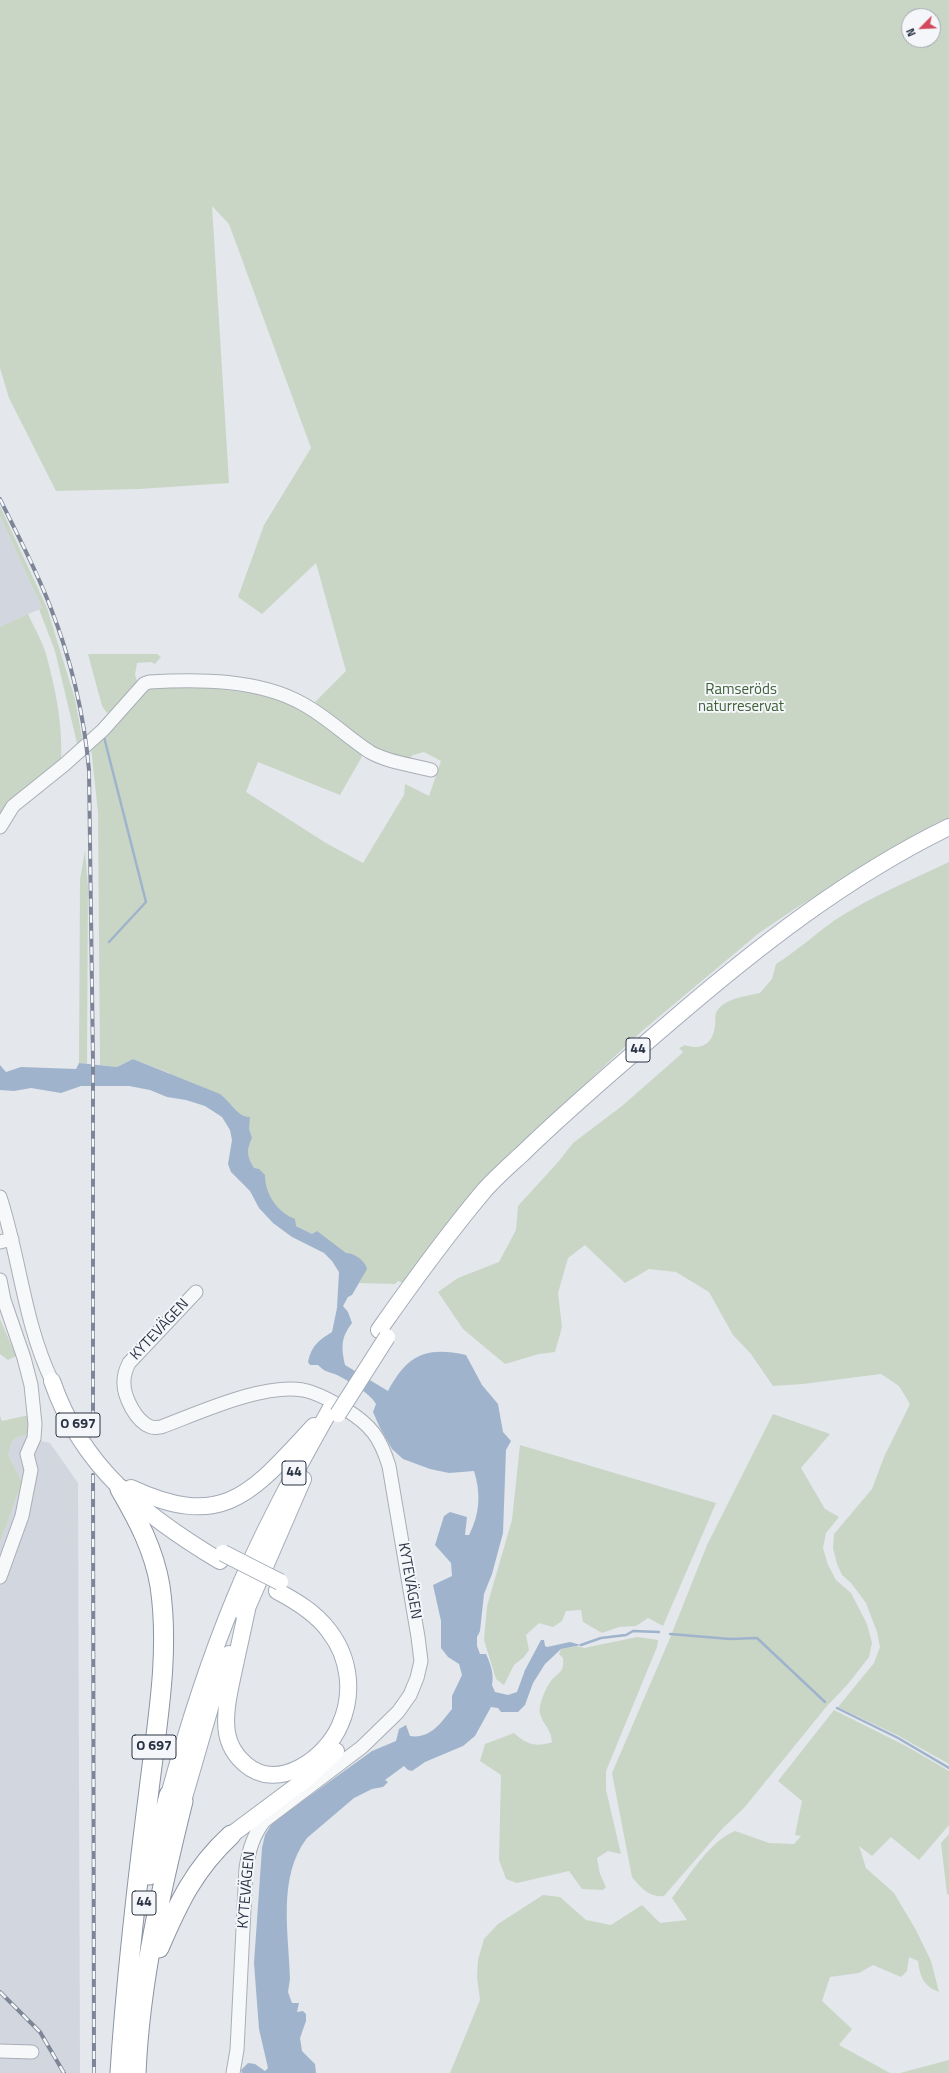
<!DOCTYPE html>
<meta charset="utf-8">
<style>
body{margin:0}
#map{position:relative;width:949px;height:2073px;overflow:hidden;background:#e4e7ec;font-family:"Titillium Web",sans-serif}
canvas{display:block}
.north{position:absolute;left:901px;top:8px;width:40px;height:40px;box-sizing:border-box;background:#f4f6f9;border:1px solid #a4a8b1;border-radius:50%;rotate:246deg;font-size:11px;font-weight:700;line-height:16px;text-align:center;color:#2b3445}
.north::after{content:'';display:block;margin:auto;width:14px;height:18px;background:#d1495b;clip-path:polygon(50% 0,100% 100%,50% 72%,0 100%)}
</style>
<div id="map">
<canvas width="949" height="2073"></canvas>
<div class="north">N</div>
</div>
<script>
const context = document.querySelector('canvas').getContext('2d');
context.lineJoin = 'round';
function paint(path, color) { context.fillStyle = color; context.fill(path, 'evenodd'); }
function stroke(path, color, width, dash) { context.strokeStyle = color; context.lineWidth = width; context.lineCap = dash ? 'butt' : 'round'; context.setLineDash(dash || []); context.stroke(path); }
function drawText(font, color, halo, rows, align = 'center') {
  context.font = font + ' "Titillium Web",sans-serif'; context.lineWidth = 4; context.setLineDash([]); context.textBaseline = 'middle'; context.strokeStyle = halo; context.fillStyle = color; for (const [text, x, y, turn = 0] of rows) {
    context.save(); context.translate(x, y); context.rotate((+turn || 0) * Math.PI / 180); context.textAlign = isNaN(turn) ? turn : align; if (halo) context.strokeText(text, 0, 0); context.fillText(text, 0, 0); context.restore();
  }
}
paint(new Path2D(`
 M0,516L42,608L0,627Z
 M30,1434L41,1441L50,1443L78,1483L80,2073H0V1543L22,1482L8,1455L12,1441L18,1437Z`), '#d2d6de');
paint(new Path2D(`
 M0,0H949V827L892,852L796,908L759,933L642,1031L541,1125L406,1284L398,1281L395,1284L359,1283L365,1271L312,1234L296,1226L277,1208L247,1166L241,1130L169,1073L133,1059L117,1067L100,1065L98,813L91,747L147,686L212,688L280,697L335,729L364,753L340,795L258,762L246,792L326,843L363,863L404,795L405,784L429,796L441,761L424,752L413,755L407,760L386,751L377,752L315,702L346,671L316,563L262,614L238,597L264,525L311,448L229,224L212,206L229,483L139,489L56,491L9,398L0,368ZM909,16H933V40H909Z
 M0,506L47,608L75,699L82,737L80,743H77L55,651L39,609L42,608L0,516Z
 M28,614C34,627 42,641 46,654C55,687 63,724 61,759C39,777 14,792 0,819V627Z
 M88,654H157L161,657L155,664L151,662L137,663L135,675L138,683L113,710L107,713L102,706Z
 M85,850L88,887L87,1064L79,1063L80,880Z
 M949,862V1764L899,1736L838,1707L874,1663L880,1647L877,1632L866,1603L851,1583L842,1575L837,1564L833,1548L834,1534L872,1489L884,1457L910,1404L899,1386L881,1374L803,1384L773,1386L751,1354L733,1335L709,1292L676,1272L649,1269L625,1283L585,1245L568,1258L558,1293L562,1327L555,1352L539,1354L505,1364L463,1329L438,1292L458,1278L499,1262L516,1230L518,1206L559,1161L573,1143L622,1106L679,1056L683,1052L679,1048L685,1045C701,1051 713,1044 715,1026C716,1021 714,1016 717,1011C725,998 747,996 760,993L772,979L776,964C797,951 815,934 835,920C870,897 911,880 949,862Z
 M0,1319L16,1356L8,1360L0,1354Z
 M773,1414L830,1434L801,1468L825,1509L839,1517L826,1533L823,1548L828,1565L836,1580L851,1593L867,1624L872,1643L869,1657L848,1684L827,1706L744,1808L722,1829L664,1896C650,1898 641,1888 632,1877L612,1773L670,1638L707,1545Z
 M29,1415L30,1434L18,1437L12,1441L8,1455L22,1482L0,1543V1416L2,1421Z
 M520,1445L716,1503L663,1626L648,1618L636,1626L619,1627L602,1633L583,1622L581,1610L566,1611L562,1621L553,1627L539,1623L526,1635L529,1650L524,1657L514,1665L504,1685L496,1679L484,1640L487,1606L512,1520Z
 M637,1637L658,1640L657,1647L606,1771V1790L621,1854L608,1851L597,1858L600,1874L606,1887L603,1890L582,1889L569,1871L517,1883L506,1879L499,1860L501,1775L480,1761L485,1744L514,1733C526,1744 536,1748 552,1742C551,1728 542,1724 540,1713C538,1706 546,1687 551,1681C559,1671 564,1674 563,1658L559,1654L561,1649L576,1646L584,1648Z
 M834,1710L906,1746L949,1771V1825L919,1860L891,1837L872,1856L859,1846L866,1868L894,1893L916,1930L931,1961L939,1992C923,1986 920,1976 918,1961L909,1957L907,1971L901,1977L873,1965L859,1973L830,1977L822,2001L852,2029L839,2045L890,2073H450L480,2000L477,1977L478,1960L484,1939L498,1924L543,1895L560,1897L586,1920L611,1925L642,1905L660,1923L687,1920L672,1898C689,1876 710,1841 735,1831L769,1843L794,1844L801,1836L795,1835L802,1801L778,1781Z
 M949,1834V1895L947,1894L941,1843Z
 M949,2060V2073H900Z`), '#c9d6c5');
paint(new Path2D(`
 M133,1059L220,1094C230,1101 238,1118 250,1117L249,1129L252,1138C246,1150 247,1157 254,1168L259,1169L265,1175C265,1194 277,1212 295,1219L296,1226L312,1234L317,1231L346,1253C354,1253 365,1260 367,1269L352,1295L348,1297L343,1306L348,1312L352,1323C341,1338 341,1346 345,1365L388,1391C407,1355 426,1346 466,1355L482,1385L498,1404L503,1432L511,1441L506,1450L503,1533L492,1574L484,1594L480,1631L477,1637V1646L480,1654H486C491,1665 494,1674 492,1685L495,1692L508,1695L517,1692L525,1670L541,1640H544L545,1646L547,1647L570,1642L581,1645L561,1649L545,1664L533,1683L525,1705L518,1712H501L498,1708L491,1707L475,1736L463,1746L425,1762L412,1771L408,1770L404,1766L385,1780L388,1782L383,1787L372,1789L354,1798L307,1838C277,1877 289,1934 290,1979L288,1992L292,2003H299L297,2012L303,2011L306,2014V2021L300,2038L302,2051L315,2064L316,2073H242L241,2070L248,2063L255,2064L265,2071L268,2068L259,2029L254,1963L262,1848L265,1835L272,1823L372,1751L396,1741L399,1729L406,1725L410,1736C430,1739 440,1724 452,1709V1696L462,1675L459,1664L448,1657L441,1648V1621L433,1585L452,1576L451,1563L435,1545L444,1516L450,1512L467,1517L465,1535H469C480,1514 481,1493 474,1471L449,1473L430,1469L403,1459L392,1449L380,1428L373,1412L376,1404C369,1392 350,1382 337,1375C328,1371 326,1373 318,1365H310L308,1362C311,1346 319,1340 332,1332L337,1308L339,1272L332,1261L324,1253L292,1237L273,1223L259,1208L250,1191L231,1172L228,1164L232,1140L230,1130L222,1117L205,1106L186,1100L167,1097L150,1090L129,1086H81L61,1093L31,1088L14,1091L0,1090V1065L6,1072L21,1067L76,1069L79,1063L117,1067Z`), '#9fb4cc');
stroke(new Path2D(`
 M104,737L146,902L109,942
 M670,1634L730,1639L757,1638L825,1702
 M581,1645L601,1638L626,1635L633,1631L659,1632
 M837,1708L898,1738L949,1768`), '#9fb4cc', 2.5);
const minor = new Path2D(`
 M0,827L13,806L64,765L103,730L144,684L149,682C198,679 259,679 303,704C327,717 347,737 370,752C387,762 412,765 431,770
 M0,1197C20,1258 24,1323 52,1381
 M0,1242L12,1239
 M0,1280L4,1300L24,1358L31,1385L35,1424L34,1438L27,1454L31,1470L22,1516L0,1577
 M196,1292L129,1363C126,1369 124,1374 124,1381C123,1396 136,1422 151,1427C154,1428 158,1427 161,1427C199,1413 263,1383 303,1390C318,1393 332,1401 345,1409C371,1425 380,1437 389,1466L418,1637L421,1661L417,1678L410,1695L398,1712L362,1747L264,1821C253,1836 249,1850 246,1868L237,2050L233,2073
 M0,2051L32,2052`);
const major = new Path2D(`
 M379,1330C412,1283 446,1236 483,1192C495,1178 509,1166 522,1154C569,1108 619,1066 669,1023C755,949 846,877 949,827
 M52,1381C82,1468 145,1516 220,1561
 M131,1488C225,1532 253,1491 314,1426
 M248,1605C243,1628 238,1651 233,1674C229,1693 224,1714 227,1733C229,1745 236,1756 245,1764C278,1793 326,1758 340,1725C354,1694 350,1658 329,1631C316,1613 296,1601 277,1591
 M244,1615L303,1479
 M169,1795C187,1729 208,1663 234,1600C261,1534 296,1470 331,1408
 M183,1801L212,1701L229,1654
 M231,1835L310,1776L336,1751`);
const highway = new Path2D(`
 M149,1875L169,1795
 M159,1948C178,1904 194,1869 231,1835
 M120,2073C126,1979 137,1884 149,1790C157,1723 170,1654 160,1586C154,1550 138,1520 120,1489
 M136,2073C140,1981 161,1890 183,1801`);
stroke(minor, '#a9aeb7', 15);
stroke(major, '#a3abb8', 18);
stroke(highway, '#8b94a3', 21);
stroke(minor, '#f7f8fa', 13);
stroke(major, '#fff', 16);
stroke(highway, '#fff', 19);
const rail = new Path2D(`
 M0,499C17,534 36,569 50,606C71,659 84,714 89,770L93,1061V1428
 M93,1475L94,2073
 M0,1992L40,2032L64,2073`);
stroke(rail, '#7d8696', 4);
stroke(rail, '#f4f6f9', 2.5, [8]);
const majorBridge = new Path2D(`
 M338,1414L387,1337
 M223,1553L280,1582`);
stroke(majorBridge, '#a3abb8', 18, []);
stroke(majorBridge, '#fff', 16);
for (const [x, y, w] of [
 [638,1050,24],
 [78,1425,44],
 [294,1473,24],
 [154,1747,44],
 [144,1903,24]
]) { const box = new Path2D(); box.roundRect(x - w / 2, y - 12, w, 24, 3); context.fillStyle = '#f4f6f9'; context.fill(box); stroke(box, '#2b3445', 1); }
drawText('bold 14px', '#2b3445', null, [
 ["44",638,1050],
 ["O 697",78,1425],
 ["44",294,1473],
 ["O 697",154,1747],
 ["44",144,1903]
]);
drawText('15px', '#3f6138', '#f4f6f9', [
 ["Ramseröds",741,690],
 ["naturreservat",741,707]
]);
drawText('15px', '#2b3445', '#f4f6f9', [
 ["KYTEVÄGEN",160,1330,-47],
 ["KYTEVÄGEN",409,1581,80],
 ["KYTEVÄGEN",247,1890,-85]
]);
</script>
